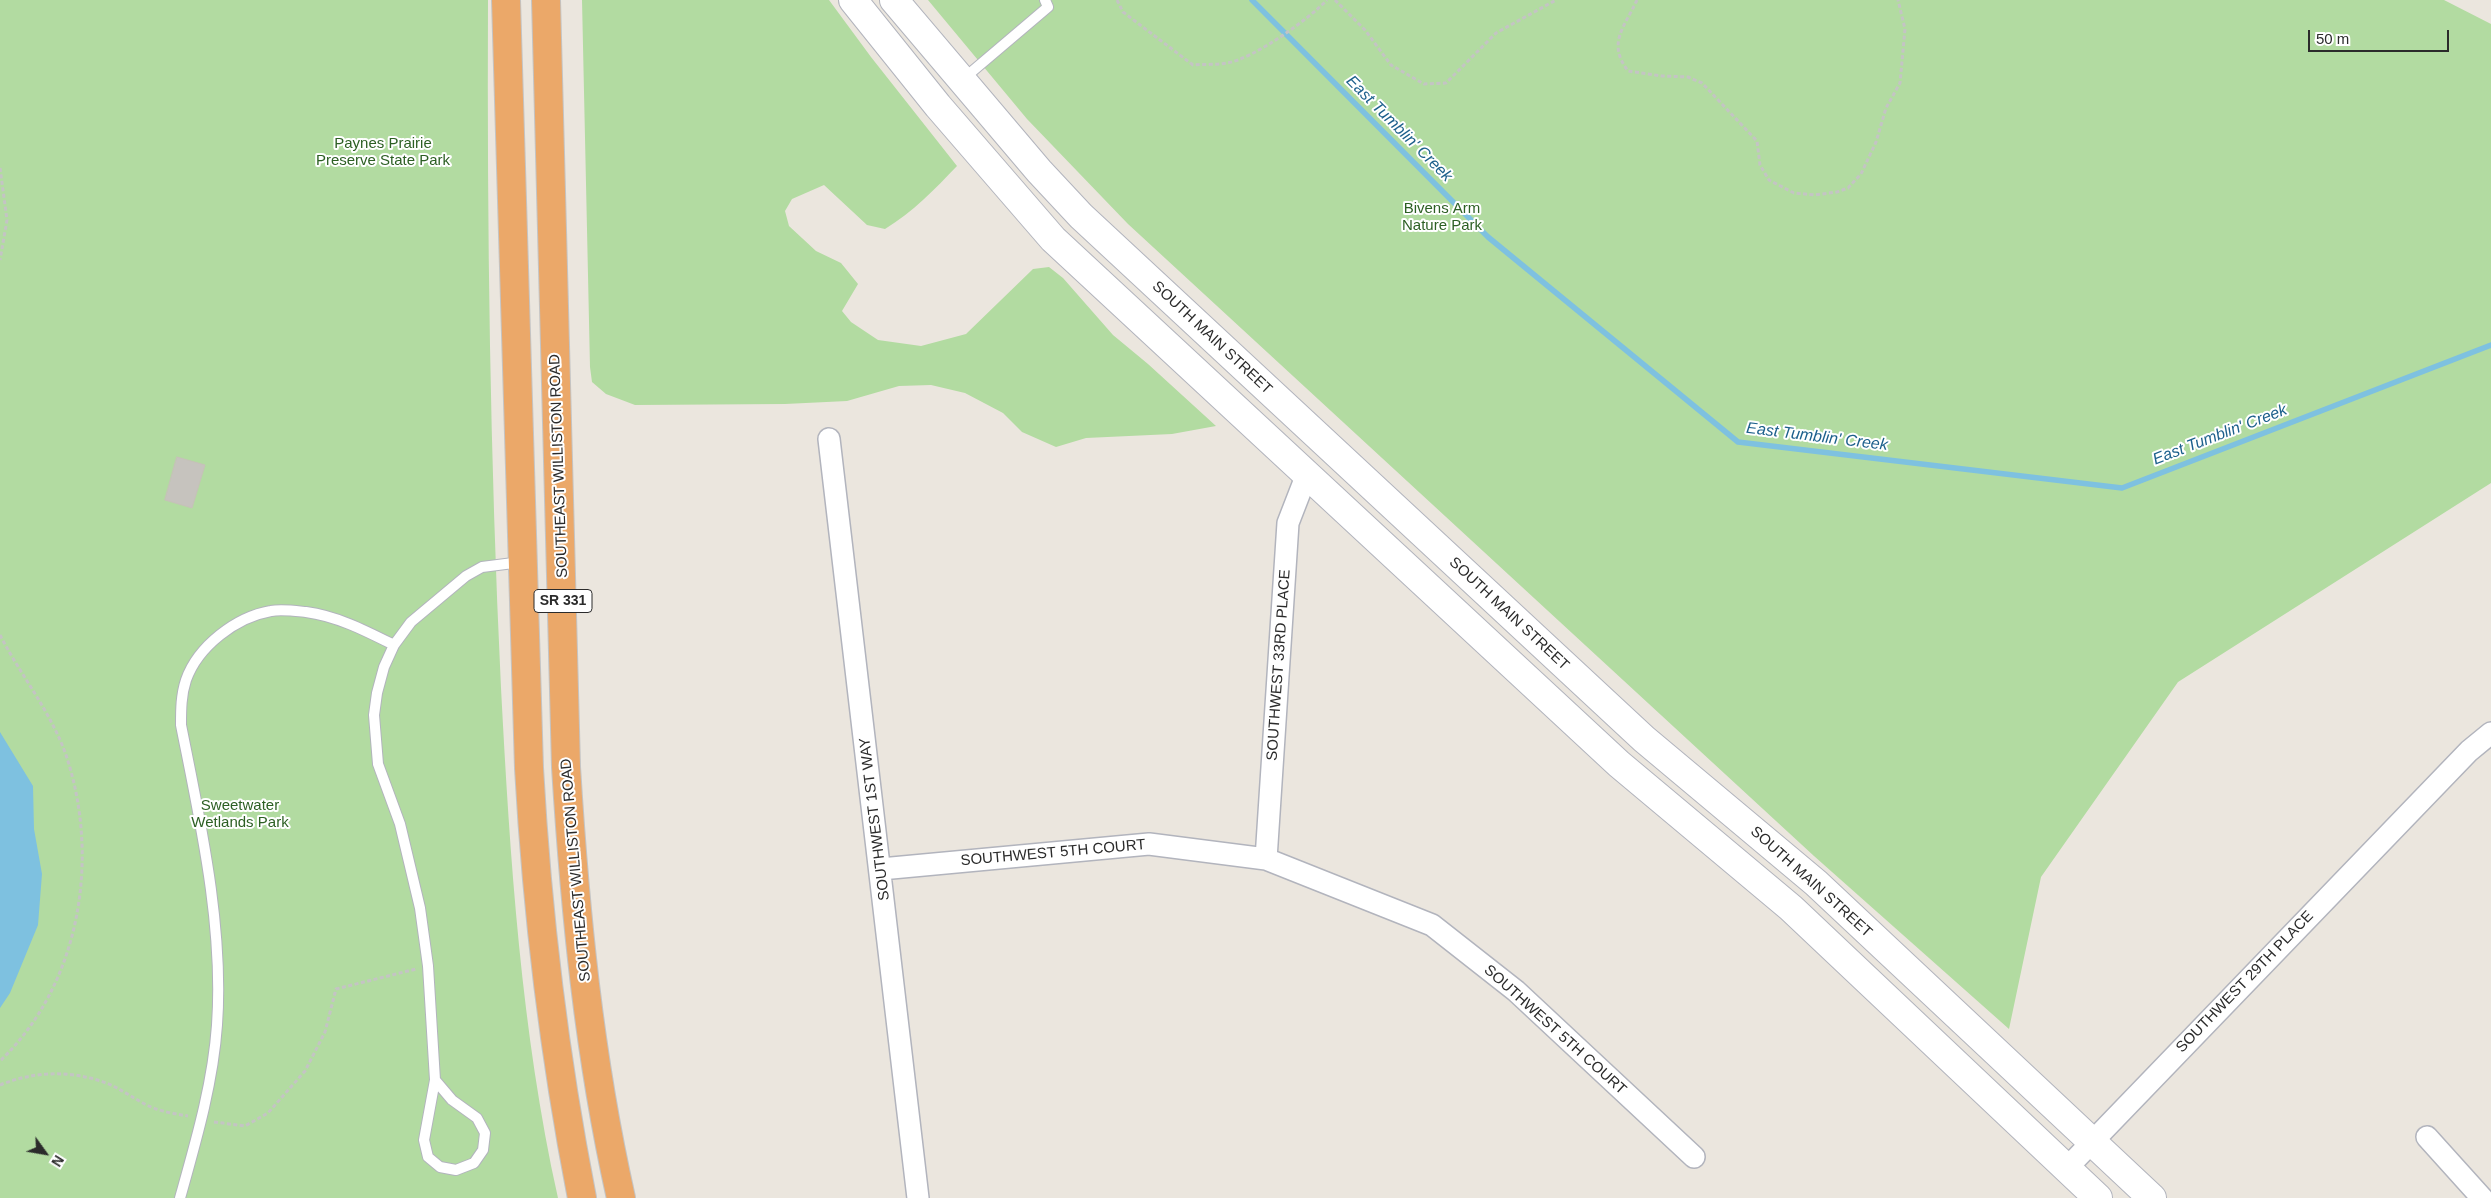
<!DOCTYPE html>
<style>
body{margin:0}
#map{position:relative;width:2491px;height:1198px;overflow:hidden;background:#ebe6de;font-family:Helvetica,sans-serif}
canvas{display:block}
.north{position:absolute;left:20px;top:1128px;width:50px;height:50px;-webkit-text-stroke:4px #fff;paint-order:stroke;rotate:122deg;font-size:14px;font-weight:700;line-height:20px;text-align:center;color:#2b2b2b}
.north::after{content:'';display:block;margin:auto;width:18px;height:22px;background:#2b2b2b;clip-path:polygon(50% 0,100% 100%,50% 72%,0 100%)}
.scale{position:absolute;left:2308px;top:30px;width:141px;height:22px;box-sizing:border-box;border:2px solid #2b2b2b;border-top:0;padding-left:6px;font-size:15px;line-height:18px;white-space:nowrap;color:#2b2b2b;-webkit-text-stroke:4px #fff;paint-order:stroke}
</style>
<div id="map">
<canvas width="2491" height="1198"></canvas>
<div class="north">N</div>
<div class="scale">50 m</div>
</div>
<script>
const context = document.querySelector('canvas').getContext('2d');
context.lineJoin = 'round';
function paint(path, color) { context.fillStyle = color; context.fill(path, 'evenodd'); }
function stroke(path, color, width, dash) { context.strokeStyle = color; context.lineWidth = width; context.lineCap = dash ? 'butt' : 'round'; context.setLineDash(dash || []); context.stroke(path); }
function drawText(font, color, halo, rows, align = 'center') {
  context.font = font + ' Helvetica,sans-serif'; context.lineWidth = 4; context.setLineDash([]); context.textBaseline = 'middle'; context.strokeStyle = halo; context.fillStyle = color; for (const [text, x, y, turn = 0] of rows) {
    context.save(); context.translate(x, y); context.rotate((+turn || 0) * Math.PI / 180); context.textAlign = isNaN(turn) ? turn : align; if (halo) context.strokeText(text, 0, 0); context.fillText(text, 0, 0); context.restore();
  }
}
paint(new Path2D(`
 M0,0H488C487,230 490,459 501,688C510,859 521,1031 558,1198H0Z
 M582,0H829L871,57L957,166C935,189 913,212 885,229L867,225L824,185L792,199L785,211L789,226L816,251L841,263L858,284L842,311L851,322L878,340L921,346L966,334L1033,269L1049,267L1063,278L1113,335L1148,364L1216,426L1172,434L1086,438L1056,447L1022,432L1003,413L965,393L931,385L899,386L847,401L785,404L635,405L606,394L592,382L590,367Z
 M928,0H2444L2491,24V483L2178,682L2041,877L2009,1029L1814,856L1128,224L1027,119Z`), '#b2dba1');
paint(new Path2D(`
 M0,732L33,786L34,829L42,874L38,925L10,993L0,1008Z`), '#7ec1e0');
stroke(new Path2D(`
 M1252,0L1488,237L1738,442L2122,488L2491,345`), '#7ec1e0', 5.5);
const building = new Path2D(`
 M177,457L205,465L192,508L165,500Z`);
paint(building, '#c6c3be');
stroke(building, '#c6c2b8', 1);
const lane = new Path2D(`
 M962,80L1048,7L1045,0
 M435,1080L452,1100L477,1118L485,1133L483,1150L474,1163L456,1170L440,1167L428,1157L424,1140L435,1080L428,966L420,908L400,824L378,764L374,715L377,693L384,667L394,645L411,622L466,576L482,567L521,562
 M180,1198C196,1141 213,1083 217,1025C224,926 200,821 181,725C181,710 181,695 186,680C198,646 236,617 271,611C281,609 296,611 306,612C337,616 366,631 394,645`);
const street = new Path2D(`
 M829,439L918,1198
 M1266,859L1288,523L1307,474
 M881,869L1149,844L1266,859L1432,925L1516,991L1694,1157
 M2427,1137L2482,1198
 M2066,1169L2469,751L2491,733`);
const secondary = new Path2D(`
 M853,0L938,106L1053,239L1619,764L1791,908L2098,1198
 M894,0L1039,171L1081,216L1644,739L1816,883L2152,1198`);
const highway = new Path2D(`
 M506,0L529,768C537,913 554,1055 582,1198
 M546,0L566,767C575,912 589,1056 621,1198`);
stroke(lane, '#b2b4bd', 12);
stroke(street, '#b2b4bd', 24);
stroke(secondary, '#b2b4bd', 30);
stroke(highway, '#c4c4c4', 30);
stroke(new Path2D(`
 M1117,0L1123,12L1193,65C1204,64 1216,65 1227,63C1253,59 1309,19 1327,0
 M1335,0L1365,30L1391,65L1424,84L1446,83L1496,33L1556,0
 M1637,0C1624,28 1607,43 1628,71L1662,76L1688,77L1702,83L1757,141L1760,165L1769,180L1794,193L1815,195L1837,192L1848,188L1861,174L1876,142L1886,108L1900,83L1905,29L1898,0
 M0,168L7,220L0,260
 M0,635C21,676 52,713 67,758C100,860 80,985 0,1061
 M0,1085C34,1071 72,1070 106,1083C122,1089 135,1100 151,1107C163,1112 176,1114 188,1116
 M214,1122L245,1126L268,1113L305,1071L325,1032L336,989L416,969`), '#c4c4c4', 3, [4, 2.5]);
stroke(lane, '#fff', 10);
stroke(street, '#fff', 21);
stroke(secondary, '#fff', 28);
stroke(highway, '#eba869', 28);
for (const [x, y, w] of [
 [563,601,58]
]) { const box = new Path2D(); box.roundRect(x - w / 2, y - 11.5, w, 23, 4); context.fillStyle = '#fff'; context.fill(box); stroke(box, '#2b2b2b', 1); }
drawText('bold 14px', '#2b2b2b', null, [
 ["SR 331",563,601]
]);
drawText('15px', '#2c5f23', '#fff', [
 ["Paynes Prairie",383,144],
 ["Preserve State Park",383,161],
 ["Bivens Arm",1442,209],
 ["Nature Park",1442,226],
 ["Sweetwater",240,806],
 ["Wetlands Park",240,823]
]);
drawText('15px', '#2b2b2b', '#fff', [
 ["SOUTH MAIN STREET",1212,338,43],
 ["SOUTHEAST WILLISTON ROAD",559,466,-92],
 ["SOUTH MAIN STREET",1509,614,43],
 ["SOUTHWEST 33RD PLACE",1279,665,-86],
 ["SOUTHWEST 1ST WAY",875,819,-97],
 ["SOUTHWEST 5TH COURT",1053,853,-5],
 ["SOUTHEAST WILLISTON ROAD",576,870,-95],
 ["SOUTH MAIN STREET",1811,882,42],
 ["SOUTHWEST 29TH PLACE",2245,982,-46],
 ["SOUTHWEST 5TH COURT",1555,1030,42]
]);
drawText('italic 16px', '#1d608c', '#fff', [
 ["East Tumblin' Creek",1399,129,45],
 ["East Tumblin' Creek",2220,435,-21],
 ["East Tumblin' Creek",1817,437,7]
]);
</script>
